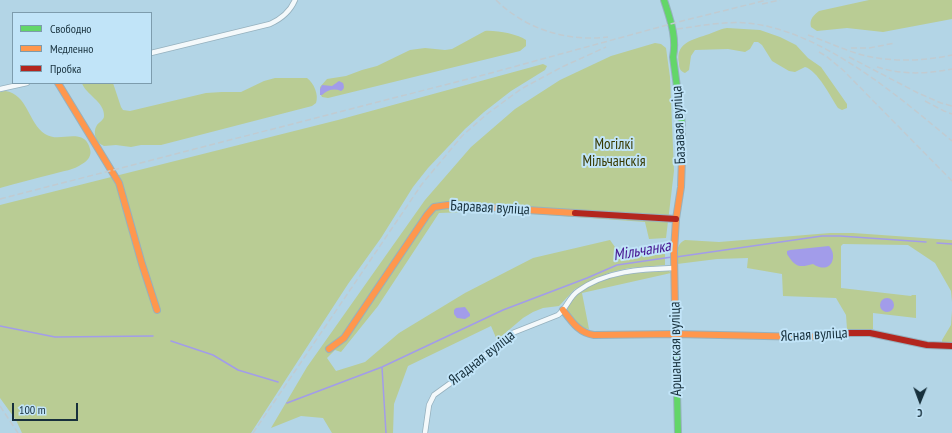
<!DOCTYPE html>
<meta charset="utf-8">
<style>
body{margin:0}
#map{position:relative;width:952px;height:433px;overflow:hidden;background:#b3d5e6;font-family:"PT Sans Narrow",sans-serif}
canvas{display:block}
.legend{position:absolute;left:12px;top:12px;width:140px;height:72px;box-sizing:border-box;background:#c1e4f8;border:1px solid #7d9cad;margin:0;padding:5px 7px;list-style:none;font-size:12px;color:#17303c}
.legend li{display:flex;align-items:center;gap:8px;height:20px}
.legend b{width:20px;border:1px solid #7d9cad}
.north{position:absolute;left:900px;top:381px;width:40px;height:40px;-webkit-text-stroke:3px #c1e4f8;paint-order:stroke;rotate:181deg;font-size:11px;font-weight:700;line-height:16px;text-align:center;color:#17303c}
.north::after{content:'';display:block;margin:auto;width:14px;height:18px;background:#17303c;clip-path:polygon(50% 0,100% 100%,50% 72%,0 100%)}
.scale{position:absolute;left:12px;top:403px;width:66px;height:18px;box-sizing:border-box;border:2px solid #17303c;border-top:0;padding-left:5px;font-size:12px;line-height:14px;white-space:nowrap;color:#17303c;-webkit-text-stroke:3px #c1e4f8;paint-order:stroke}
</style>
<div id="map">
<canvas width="952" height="433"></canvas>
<ul class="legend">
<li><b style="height:5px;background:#63d668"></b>Свободно</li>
<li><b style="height:5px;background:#ff974d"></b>Медленно</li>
<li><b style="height:5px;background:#b3261e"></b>Пробка</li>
</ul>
<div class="north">С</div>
<div class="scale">100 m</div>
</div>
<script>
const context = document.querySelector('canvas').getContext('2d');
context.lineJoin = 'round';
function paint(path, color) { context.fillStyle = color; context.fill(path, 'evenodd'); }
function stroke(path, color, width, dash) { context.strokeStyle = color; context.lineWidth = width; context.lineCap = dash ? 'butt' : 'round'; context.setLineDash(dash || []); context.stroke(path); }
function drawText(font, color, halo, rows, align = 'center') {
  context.font = font + ' "PT Sans Narrow",sans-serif'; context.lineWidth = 4; context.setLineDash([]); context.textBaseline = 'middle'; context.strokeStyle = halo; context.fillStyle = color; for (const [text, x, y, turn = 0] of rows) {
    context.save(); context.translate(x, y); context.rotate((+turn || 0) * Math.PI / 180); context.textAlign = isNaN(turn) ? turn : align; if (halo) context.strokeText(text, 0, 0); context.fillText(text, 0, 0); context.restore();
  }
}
paint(new Path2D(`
 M869,0H952V19L883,32L847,28L817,31L811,27C809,19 814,15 819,11Z
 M727,28L760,30L780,37L796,45L808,58L821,67L847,104V108L842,110L838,108C831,97 817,70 805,67L795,72L789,71L772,61L762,45L758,42H754L750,49L745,52L728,49L695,50L691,56L689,70L685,73C680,71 679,68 679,63C675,43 692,40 706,35C713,33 719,29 727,28Z
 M485,31C495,30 518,34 526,40V46L520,51L328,98L322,97L320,93V87L327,79L346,76L362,70L377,66L410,50L425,48L445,50L452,49Z
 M655,43L661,44L666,48L670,77L674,171L666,238L649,239L645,222L492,211L439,213L378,306L341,352L335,350L327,358L336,371L365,362L399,333L465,293L533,258L610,240L622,257L665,254V265L629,268L608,273L575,289L559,306L543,308L533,312L523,318L497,340L491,326L408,366L394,404L393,433H332L323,418L301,416L271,428L307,367L425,200L471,147L515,109L560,80L611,56Z
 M543,64L547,66L545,70L511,91L484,112L465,129L428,168L413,187L381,238L348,284L251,433H22L16,420L0,398V205L338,120Z
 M275,78H307C314,83 319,95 316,103L312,106L161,145H141L131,147L116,145L104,146C96,143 92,133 97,125C99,122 104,120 104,116C105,102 85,94 82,83H113L121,107L123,110L130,111L206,93L222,92H241L264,81Z
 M5,91C28,94 28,123 45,134C57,142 72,132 84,139C87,141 89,145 90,149C92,155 88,161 82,164C74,170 63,171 53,174C36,178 18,183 0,188V92Z
 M830,233H853L952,240V302L951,291L935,263L908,245L843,244L841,246V288L911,296L912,295H916V318L873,313V329H847L846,315L836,298L783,296L782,274L747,268L748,258L717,259L677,264C677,255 675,245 685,240L719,242Z
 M669,271L671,273L582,293L589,329C581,328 574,322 570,315C557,292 614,276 629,274C642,272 655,272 669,271Z
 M952,311V350L942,349V340L951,325Z`), '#b9cc94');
paint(new Path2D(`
 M339,81L343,83C344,86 345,89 341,91C334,88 327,90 322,95H320V89L322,85L332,86Z
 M829,246C838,255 832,276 813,264C799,268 795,267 787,254V251L790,250Z
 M880 305a7 7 0 1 1 14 0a7 7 0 1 1-14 0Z
 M465,307L470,314V316L465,319L457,318L454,314V310L456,308Z`), '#a29cea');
stroke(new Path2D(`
 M937,243L952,244
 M676,257L822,236H840L926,242
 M0,326L55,337L153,336
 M171,341L213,355L238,370L278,382
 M382,367L386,433
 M287,403L382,367L503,310L587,278L617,265L672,257`), '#a29cea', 1.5);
const street = new Path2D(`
 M151,53L270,24C281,19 290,12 295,0
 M0,89L27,83
 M425,433L429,405L434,395L452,382L510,334L558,315C567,308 569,297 578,291C605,271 641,269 674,268`);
const fast = new Path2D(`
 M664,0C670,19 677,37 673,57L682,124V158
 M675,311L678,433`);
const slow = new Path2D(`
 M58,83L119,183L142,264L157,310
 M563,310C572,322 579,333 594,335L675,334L809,337L822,336
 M675,311L674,251L676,219L681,187L682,158
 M329,349L344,338L427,215L434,207L448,205L575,213`);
const jam = new Path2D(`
 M575,213L676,219
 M822,336L850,333H870L927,345L952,346`);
stroke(street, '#96b1be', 6);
stroke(fast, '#96b1be', 8);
stroke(slow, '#96b1be', 8);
stroke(jam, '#96b1be', 8);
stroke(street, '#f4f9fb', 4.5);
stroke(fast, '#63d668', 6);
stroke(slow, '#ff974d', 6);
stroke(jam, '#b3261e', 6);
stroke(new Path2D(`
 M496,0C525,29 567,42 608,37
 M762,4L780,0
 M677,29C700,26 724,21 747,23C821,30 897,95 952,141
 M808,35C828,42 846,51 866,56C894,62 924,61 952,55
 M851,48H869L895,43
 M819,52L826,56L843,70L952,181
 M849,57L918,93L941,103L952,106
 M877,67C903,75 925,74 952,69
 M925,101L944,111L952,114
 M0,199L491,73L678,22L767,0
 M0,406L18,433
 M253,433L422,184L462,136L487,114L521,89L562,67L606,47`), '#c1cbd1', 1.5, [6, 3]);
drawText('15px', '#17303c', '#c1e4f8', [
 ["Базавая вуліца",679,125,-93],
 ["Баравая вуліца",490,208,3],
 ["Ясная вуліца",814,335,-3],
 ["Аршанская вуліца",676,349,-91],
 ["Ягадная вуліца",482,358,-38]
]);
drawText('15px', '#373901', '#c1e4f8', [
 ["Могілкі",614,145],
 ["Мільчанскія",614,162]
]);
drawText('italic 16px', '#451390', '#c1e4f8', [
 ["Мільчанка",642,251,-10]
]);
</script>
